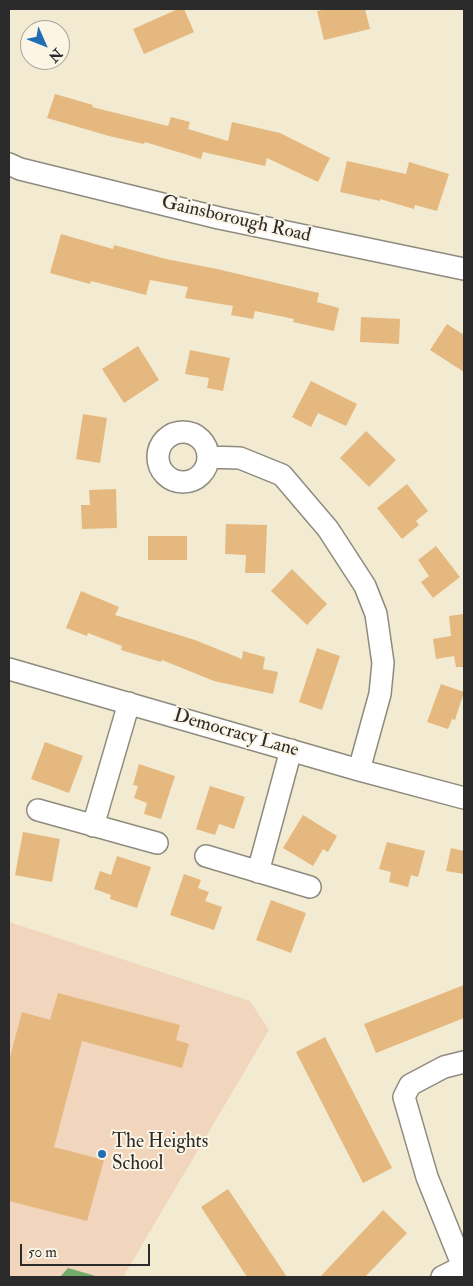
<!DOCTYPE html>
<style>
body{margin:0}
#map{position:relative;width:473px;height:1286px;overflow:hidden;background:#f2ebd2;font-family:"IM FELL Double Pica",serif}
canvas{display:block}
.frame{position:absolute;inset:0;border:10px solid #2b2b2b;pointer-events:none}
.north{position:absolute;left:20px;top:20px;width:50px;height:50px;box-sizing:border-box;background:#fcf5e5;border:1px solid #a8a49b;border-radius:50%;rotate:134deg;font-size:14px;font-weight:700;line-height:20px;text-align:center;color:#2b2b2b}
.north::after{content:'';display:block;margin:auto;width:18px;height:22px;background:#1f6fb2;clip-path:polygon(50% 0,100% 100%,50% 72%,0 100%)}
.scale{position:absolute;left:20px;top:1244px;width:130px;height:22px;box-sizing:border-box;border:2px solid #2b2b2b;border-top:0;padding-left:6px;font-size:15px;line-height:18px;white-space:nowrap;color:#2b2b2b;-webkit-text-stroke:4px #fcf5e5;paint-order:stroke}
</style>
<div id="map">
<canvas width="473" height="1286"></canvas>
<div class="frame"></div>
<div class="north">N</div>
<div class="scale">50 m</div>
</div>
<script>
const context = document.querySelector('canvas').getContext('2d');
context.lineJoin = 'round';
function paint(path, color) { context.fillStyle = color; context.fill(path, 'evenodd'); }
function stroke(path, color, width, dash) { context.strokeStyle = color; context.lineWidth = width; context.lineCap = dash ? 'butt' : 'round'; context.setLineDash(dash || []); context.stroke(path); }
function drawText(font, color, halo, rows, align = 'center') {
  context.font = font + ' "IM FELL Double Pica",serif'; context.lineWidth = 4; context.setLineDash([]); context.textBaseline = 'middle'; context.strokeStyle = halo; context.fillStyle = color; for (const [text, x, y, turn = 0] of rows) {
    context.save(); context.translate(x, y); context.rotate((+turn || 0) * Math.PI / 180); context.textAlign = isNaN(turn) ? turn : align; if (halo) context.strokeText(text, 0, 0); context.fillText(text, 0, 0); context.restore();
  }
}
paint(new Path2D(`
 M9,922L250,1001L269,1030L123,1277H9Z`), '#f1d5bd');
paint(new Path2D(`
 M68,1268L99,1277H60Z`), '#74ac6a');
paint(new Path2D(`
 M178,9H184L194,32L144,54L133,29Z
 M328,9H365L370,29L324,40L317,11Z
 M55,94L93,105L92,107L168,126L171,117L190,122L188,129L228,141L232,122L280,133L330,158L318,182L267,158L265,166L203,152L201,159L145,142L144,144L109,136L47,118Z
 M347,161L406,174L409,162L449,174L437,211L415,205L414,209L380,199V201L340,192Z
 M61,234L113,249L114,245L166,259L217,269L319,293L317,302L339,308L334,331L293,322L294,319L255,311L253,319L231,315L233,306L185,298L188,287L150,280L146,295L91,281L90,284L50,273Z
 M361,317L400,319L399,344L360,342Z
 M447,324L464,335V372L430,350Z
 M138,346L159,380L124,403L102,369Z
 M190,350L230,358L223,391L207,388L209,378L185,374Z
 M311,381L357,404L346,426L318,413L311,427L292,417Z
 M83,414L107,418L100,463L76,459Z
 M366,431L396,460L369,487L340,458Z
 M407,484L428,511L416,521L419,525L402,539L377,508Z
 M116,489L117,528L82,529L81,505H90L89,490Z
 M226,524L267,525L265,573H245L246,555L225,554Z
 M148,536H187V560H148Z
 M436,546L460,577L433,598L421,582L429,576L418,560Z
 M292,569L327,604L307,625L271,591Z
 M81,591L119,607L115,615L195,640L242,659L243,651L265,657L263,669L278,672L273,694L214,681L162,660L161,662L121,650L122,646L88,633L87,636L66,628Z
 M464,614V667H456L454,656L436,659L433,639L451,636L449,616Z
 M317,648L340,656L322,710L299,702Z
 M441,684L464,692L455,720L452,719L448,729L427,722Z
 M45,742L83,756L69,793L31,779Z
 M139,764L175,776L161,819L144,814L147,803L134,798L138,786L133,785Z
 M210,786L245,797L234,829L219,824L215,835L196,829Z
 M303,815L337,836L328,852L323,849L313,866L283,848Z
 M23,832L60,839L52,882L15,875Z
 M387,842L425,851L418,877L411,875L408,887L389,882L391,872L379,869Z
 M451,848L464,851V874L446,871Z
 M117,856L151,867L137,908L110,899L111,895L94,889L100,871L111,875Z
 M184,874L201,880L198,888L209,892L205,901L222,907L214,930L170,915Z
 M271,900L306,913L291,953L256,940Z
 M464,985V1018L376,1053L364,1024Z
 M58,993L180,1025L176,1040L189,1044L182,1068L82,1041L54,1147L104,1160L87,1221L9,1201V1061L22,1012L50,1020Z
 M325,1037L392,1168L363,1183L296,1052Z
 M228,1189L287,1277H247L201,1207Z
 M383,1210L407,1233L365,1277H320Z`), '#e5b87f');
const minor = new Path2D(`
 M9,164L20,169L219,218L464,269
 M158 457a25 25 0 1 1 50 0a25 25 0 1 1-50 0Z
 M208,457L240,458L282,475L328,529L365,586L376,614L383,663L380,694L359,770
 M9,669L359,770L464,798
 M38,810L157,843
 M93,826L129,703
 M206,856L310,887
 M258,872L291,750
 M464,1062L444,1067L410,1085L404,1097L427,1177L464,1269
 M442,1277L464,1266`);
stroke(minor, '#8e8b7e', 24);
stroke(minor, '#fff', 21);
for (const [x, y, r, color] of [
 [102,1154,5,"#1f6fb2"]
]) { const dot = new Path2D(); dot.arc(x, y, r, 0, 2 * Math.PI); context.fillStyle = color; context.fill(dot); stroke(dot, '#fcf5e5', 2); }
drawText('19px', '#2b2b2b', '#fcf5e5', [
 ["Gainsborough Road",236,220,13],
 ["Democracy Lane",236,734,16]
]);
drawText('19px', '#2b2b2b', '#fcf5e5', [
 ["The Heights",112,1143],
 ["School",112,1165]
], 'left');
</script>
